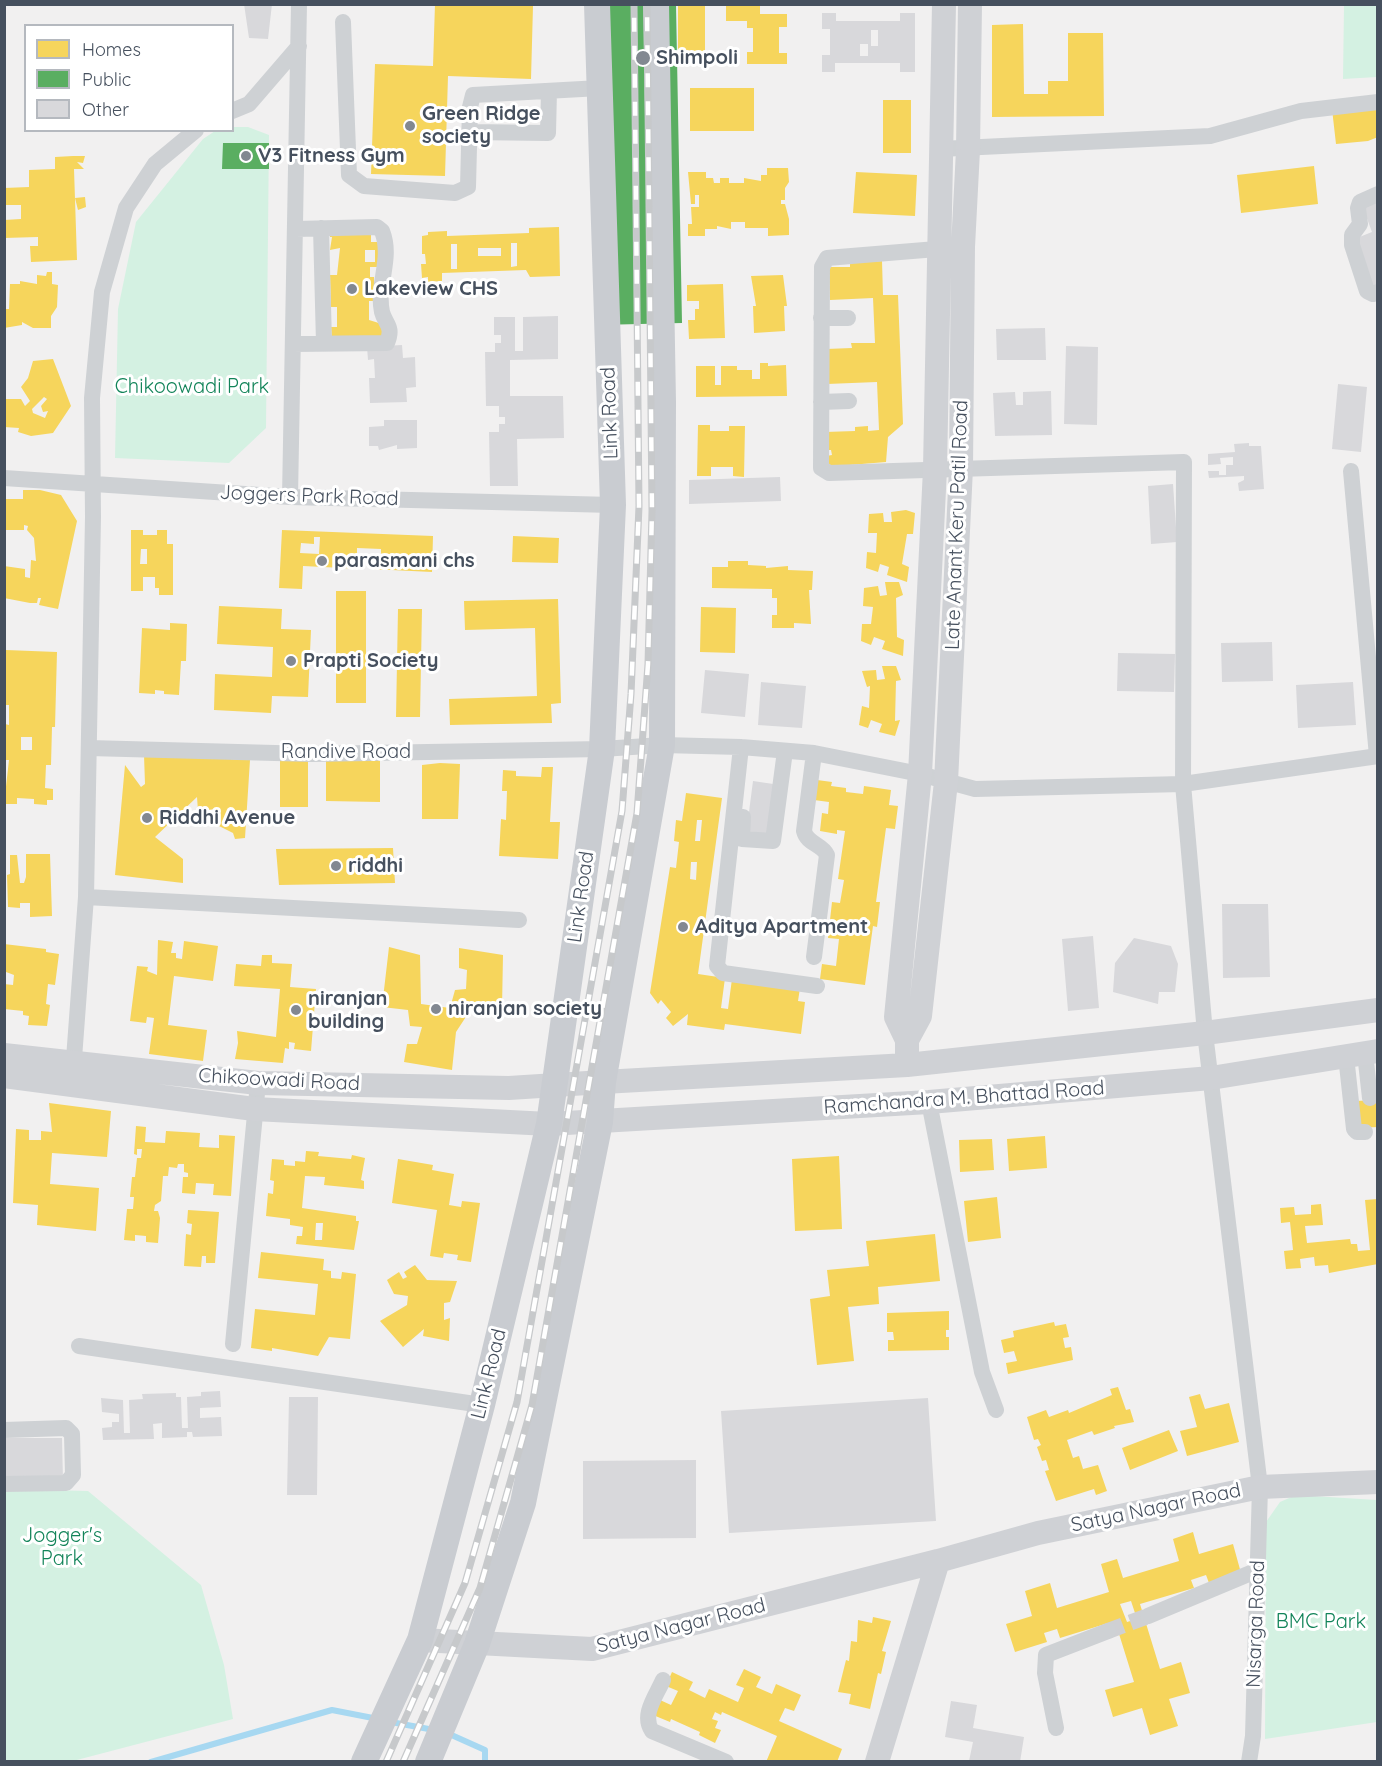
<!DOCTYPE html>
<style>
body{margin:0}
#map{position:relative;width:1382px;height:1766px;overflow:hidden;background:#f1f0f0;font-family:Quicksand,sans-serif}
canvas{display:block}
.frame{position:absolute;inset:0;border:6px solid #46505e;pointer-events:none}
.legend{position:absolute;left:24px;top:24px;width:210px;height:108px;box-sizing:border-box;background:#fff;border:2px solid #b5b9bf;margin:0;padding:8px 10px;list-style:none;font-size:18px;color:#46505e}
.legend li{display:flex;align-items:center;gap:12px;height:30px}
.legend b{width:30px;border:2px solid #b5b9bf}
</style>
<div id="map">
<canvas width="1382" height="1766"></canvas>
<div class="frame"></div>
<ul class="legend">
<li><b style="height:16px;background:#f6d55c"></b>Homes</li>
<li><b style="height:16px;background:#5aae61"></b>Public</li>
<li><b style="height:16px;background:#d8d8db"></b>Other</li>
</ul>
</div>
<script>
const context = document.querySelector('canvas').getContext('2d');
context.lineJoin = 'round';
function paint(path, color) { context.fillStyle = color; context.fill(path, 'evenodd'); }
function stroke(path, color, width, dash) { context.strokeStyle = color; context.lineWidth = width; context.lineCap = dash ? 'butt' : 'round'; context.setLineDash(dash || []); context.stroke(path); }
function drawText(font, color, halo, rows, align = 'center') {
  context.font = font + ' Quicksand,sans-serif'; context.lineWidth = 6; context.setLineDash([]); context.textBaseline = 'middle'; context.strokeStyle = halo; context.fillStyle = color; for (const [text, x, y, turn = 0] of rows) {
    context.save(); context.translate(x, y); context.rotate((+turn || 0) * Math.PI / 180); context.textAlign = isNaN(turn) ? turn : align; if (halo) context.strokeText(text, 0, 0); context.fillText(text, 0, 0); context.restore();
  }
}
paint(new Path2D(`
 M1344,5H1377V77L1343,79Z
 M233,127H248L269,135L266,428L229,463L115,458L118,309L136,222L203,139L215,131L232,130Z
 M5,1489L88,1491L201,1585L224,1665L233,1719L73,1761L5,1760Z
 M1296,1495L1377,1500V1722L1265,1739L1266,1522L1280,1502Z`), '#d4f1e2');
paint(new Path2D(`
 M435,4L533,6L531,79L448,76L445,176L371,174L375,64L433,66Z
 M678,4H705V58H678Z
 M726,4H760V14H787V27H779V53H787V64H747V52H753V28H747V21H726Z
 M1023,24L1024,94H1048V81H1068V33H1103L1104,116L992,117V25Z
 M690,88H754V131H690Z
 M883,100H911V153H883Z
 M1378,105V137L1368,141L1336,144L1332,109Z
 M73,156H85L83,163L77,162L84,169H74L77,260L31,262L30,246H38V237L4,238V220L21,219V205H4V188L29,187V170L55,169V157Z
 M1314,166L1318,204L1241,213L1237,175Z
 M767,168H788L789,182L785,188V200H781V204H785L789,219V235L768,236V228H745V222H731V229L717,226V229H705V236H688V224H692L691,207H699V195H695V204H691L688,172H706V178H713L714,183H720V178H729V183H744V178L761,181V175H767Z
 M856,172L917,175L915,216L853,213Z
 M85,197L86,207L78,210L75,198Z
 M559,227L560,276L530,277L526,270L442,273V281L428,282V277L422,278L421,264H426L425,254H422V236L428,235V232L447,231V236L529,233V228ZM511,243H517V266L511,267ZM451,244H457V269H451ZM478,248H501V256H478Z
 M371,231V242H380L381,267H370V277H374V301H369V320L382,324V338L332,339L331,327H337V307H331L330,275H337L340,248L330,250L332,237H330V232ZM365,250H375V262H365Z
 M882,261L883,295H898L903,424L888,437L886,462L826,467V456L832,455L831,450H826L825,432L855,431V427L868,426V431L879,430L877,382L827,384L826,349L852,348L851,343H875L873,298L830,300L829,267H850V263Z
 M47,272H52V284L58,285L57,307L51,316V328H33L22,322V325L4,328V309H9L10,284H20V281L37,284V275L46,276Z
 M783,275L787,306H784L785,331L754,333L753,306H756L751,276Z
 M723,284L725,338L689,339L688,320H695V309H699V301H687V285Z
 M53,359L71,406L53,433L31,436L18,432L19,428L4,427V399H21L25,406L30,401L21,387L28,378L33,361ZM44,397L47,399L41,406L43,412L48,411L45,418L33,413L32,409Z
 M760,363H768V366L786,365L787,396L696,397V366H715V385H721V366H737V370H752V379H760Z
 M698,425H710V431H729V426H745L744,477L733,476V467H711V476H697Z
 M23,490H40L61,495L77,521L58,609L39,605L41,598H38L37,603H30L4,598V566L25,569V577L30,578L31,560L36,561L34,538L27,530L28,526L24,525V530H4V499H23Z
 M906,510L915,513L913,534H907L902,564L909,567L907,582L887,575L889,567L880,564L878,572L866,568L867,552L876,553L877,533H868L869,514L883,513L884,522H892L891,512Z
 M131,530H143V535H157V530H167V544H173V595H159V588H155V577H143V591H131ZM141,549H147V564H140Z
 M282,530L433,536L432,572L371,569L372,555L381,556V549L357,548V556H364L363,569L303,566L302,589L279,588ZM314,537H320L319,554L300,553L301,543L314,544Z
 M513,536L559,538L558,563L512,562Z
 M728,561H748V565L766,566V568L788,566V570L813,571L812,590H809L811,624L794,623V628H772V615H777V598H772V589L712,588V567H728Z
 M885,582H899L903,595L896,598L897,637L904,640L903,656L882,649L885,641L874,637L871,645L861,641L862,624H871L873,607L863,606L864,588L878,586L880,596L887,595Z
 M336,591H366V703H336Z
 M558,599L561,703L551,704L552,723L450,725L449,699L537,696L535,628L465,630L464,601Z
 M219,606L282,609L281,629L311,630L308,697L272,696L271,713L214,710L215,674L272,677L273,647L217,644Z
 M701,607L736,608L735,653L700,652Z
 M398,609H422L420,717H396Z
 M170,623L187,624L186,661H181L179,695L164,694V691L155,690V694L139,693L142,628L170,630Z
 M6,650L57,652L55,727H52L51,765H46L45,788L53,789V800H47V805L34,804V799L17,798V804H4L9,760H4L5,724L9,725V705H4ZM21,737H32V750H21Z
 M882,666H896L901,680L896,681L895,721L900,720L895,736L879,732L882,724L871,720L868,728L859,725L862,706L869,708L870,686L867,687L862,671L876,670L877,680L885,679Z
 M144,755L250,760L245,838L235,839L233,833L217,825L216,809L198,811L197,797L155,837L183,859V883L115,875L125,765L141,787L145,784Z
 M280,757H308V807H280Z
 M380,760V802L326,801V761Z
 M440,763L460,764L458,819H422V765Z
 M542,767H553L550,822H560L558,859L499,856L501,819L506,820L507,791H502L503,770L516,771V776L541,777Z
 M817,780L832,782L831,786L846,788V792L863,794L864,786L891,790L889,805L898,806L895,829L886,828L876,902H880L877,927L873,926L865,985L820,979L822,964L836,966L839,939L828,938L832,902L840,903L844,880L838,879L845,831L837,830V834L820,831L822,813L828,814L829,802L814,800Z
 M686,793L722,798L698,974L725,978L721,1008L728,1009L732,979L800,988L798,1001L805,1002L801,1034L725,1024L724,1030L687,1025L688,1014L673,1026L666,1018L671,1012L661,1000L658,1004L650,993L670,867L676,868L679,842L674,841L676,820L682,821ZM697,820H702L700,841H695ZM691,862H697L696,880L690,879Z
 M393,848L395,883L279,885L276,849Z
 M26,854H50L52,916L30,917V903H20V908L8,907L7,875L10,874V855H17L20,883H24L26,877Z
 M158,940L173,942L171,953H176V958L182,959L184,941L218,946L213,981L174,976L168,1025L207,1030L203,1061L149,1054L154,1018L147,1017L146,1023L130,1021L137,966L148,967L147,971L157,975Z
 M4,944L46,949V952L59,954L55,985L48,984L46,1004L50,1005L47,1026L28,1025L29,1016L23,1015V1011L4,1009V984L13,985L14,975L6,972Z
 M389,947L420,955L421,1004L450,1008L455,990L466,989L467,970L459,968V948L503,955L502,1008L473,1006L456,1032L452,1070L404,1062L407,1044H417L422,1027L410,1026L408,1010L382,1007Z
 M262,955H272V963L292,964L290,987L316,989L311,1051L294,1049L295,1043L289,1042V1049L285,1048L283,1063L235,1059L238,1043L237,1031L276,1037L280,989L234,986L236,964L261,966Z
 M1378,1100V1127L1357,1128L1355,1101Z
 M49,1103L111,1111L107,1157L52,1153L50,1184L99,1188L96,1231L37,1225L38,1205L13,1203L16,1129L29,1130V1140H41V1131L52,1132Z
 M136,1126L146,1127L145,1142L165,1143L166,1131L200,1133L199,1147L219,1148V1135L235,1136L231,1196L213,1195L214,1184L196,1183L195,1194L182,1193L183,1177H188V1173L184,1172V1164H178L177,1168L169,1167L168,1176H163L161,1201L155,1205L154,1211H158L160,1218L158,1243L146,1242V1236L135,1235V1241L124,1240L127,1209H133L134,1197H130L132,1177H135L137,1158H141L142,1149H137V1155L134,1154Z
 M1045,1136L1047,1168L1009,1171L1007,1139Z
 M992,1139L994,1170L960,1172L959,1140Z
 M306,1151L319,1152L318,1156L351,1159L352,1155L365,1158L361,1180L364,1181V1189L324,1185L325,1177L305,1176L302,1208L356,1216V1221H359L354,1250L296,1244L297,1236H302L303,1227L290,1225V1219L266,1216L268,1193L273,1194L274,1181L270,1180L272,1159L284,1160V1165L295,1166V1161L305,1162ZM316,1223H323L322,1240H315Z
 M839,1156L842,1229L795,1231L792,1159Z
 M398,1159L433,1165L432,1170L454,1174L449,1205L461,1207L462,1201L480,1203L471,1262L457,1260L458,1255L444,1253L443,1258L430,1256L437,1210L392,1203Z
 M997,1197L1001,1238L968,1242L964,1201Z
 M1378,1199V1264L1329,1273L1328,1265L1315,1266L1314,1257L1300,1259L1301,1268L1286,1269L1284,1251L1293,1250L1290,1222L1281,1223L1280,1208L1294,1207L1295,1215L1311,1214V1205L1321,1204L1323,1225L1305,1226L1307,1243L1350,1239L1351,1244H1357L1358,1251L1370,1250L1365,1200Z
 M188,1210L219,1212L215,1263H206V1256H202L201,1267L184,1266L186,1234L191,1235L192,1224L187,1223Z
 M935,1234L940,1281L878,1287L879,1304L848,1307L854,1361L817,1365L810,1299L830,1296L827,1270L869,1266L866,1241Z
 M261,1252L324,1259L323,1270L331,1271V1278L341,1279L342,1272L356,1274L350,1339L329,1337L318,1356L272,1348V1351L251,1348L255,1309L315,1315L318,1284L258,1278Z
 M415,1265L427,1280L457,1281L450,1302L444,1303V1320L450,1318L449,1341L423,1336L424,1329L403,1347L380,1321L407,1305L408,1296L394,1294L387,1280L399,1272L403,1279L407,1277L404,1272Z
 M949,1311V1330H946V1337H949V1350L888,1351V1340H894L893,1332H887V1313Z
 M1054,1322L1055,1326L1066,1324L1069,1337L1063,1338L1065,1348L1071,1347L1073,1360L1008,1374L1006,1363L1017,1361L1014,1351L1004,1353L1001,1340L1014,1337L1013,1331Z
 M1118,1387L1126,1410L1130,1409L1134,1422L1114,1426L1115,1428L1094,1435L1092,1431L1067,1440L1073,1458L1079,1456L1083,1469L1098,1465L1107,1491L1096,1495L1094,1489L1056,1501L1045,1471L1049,1470L1046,1460L1042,1461L1037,1447L1041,1445L1038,1439L1034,1440L1027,1417L1046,1410L1049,1417L1068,1410L1069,1413L1112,1395L1110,1389Z
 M1200,1394L1205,1409L1229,1403L1239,1442L1187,1456L1180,1431L1197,1427L1189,1397Z
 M1169,1430L1178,1451L1130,1470L1122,1448Z
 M1193,1532L1199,1554L1233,1544L1241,1573L1209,1583L1206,1575L1191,1580L1194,1588L1140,1604L1160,1669L1181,1662L1190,1693L1169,1699L1178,1726L1150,1735L1142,1708L1113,1717L1105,1690L1134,1682L1115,1621L1060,1638L1057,1629L1044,1633L1047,1642L1015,1652L1006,1624L1032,1616L1025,1591L1050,1583L1057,1608L1109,1592L1101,1564L1117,1559L1123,1578L1179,1561L1173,1539ZM1131,1601L1137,1619L1127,1622L1120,1604Z
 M873,1617L891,1621L882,1651L886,1652L881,1674L878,1673L870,1709L849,1704L851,1694L838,1692L846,1660L849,1661L851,1641L857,1642L858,1620L872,1623Z
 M744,1669L761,1677L756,1687L772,1694L776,1684L801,1695L794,1711L785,1708L779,1721L842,1749L837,1762H766L777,1736L722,1712L721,1715L715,1712L712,1719L718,1721L715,1728L721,1730L715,1743L699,1735L700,1732L671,1719L670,1722L653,1715L660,1700L671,1705L678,1691L666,1686L672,1672L693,1682L689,1690L705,1698L709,1689L738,1702L744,1688L736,1685Z`), '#f6d55c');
paint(new Path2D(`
 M592,5H676L682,323L598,325Z
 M223,143H269V169H222Z`), '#5aae61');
stroke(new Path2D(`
 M391,1722L434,1730
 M447,1733L485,1750V1762
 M151,1762L332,1710L378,1719`), '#a7d8f1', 6);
paint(new Path2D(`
 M244,4H272L268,39L249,38Z
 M822,13H836V21H900V13H915V72H900V63H835V72H822V55H830V29H822ZM871,30H878V46H871ZM860,44H868V56H860Z
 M1378,199V287L1371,289L1357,238L1372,232L1362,205Z
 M558,316V359L510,360V396H563L564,438L517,439L518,486H490L489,432H499V424H505V417H499V406H486L485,352H495V343H501V335H494V317H515V351H523V317Z
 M1045,328L1046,360H997L996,329Z
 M402,345L403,358L415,357L416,387L406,388L407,402L370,403L369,378H375L374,359L368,360L367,347Z
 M1066,346L1098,347L1097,425L1064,424Z
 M1338,384L1367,387L1361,452L1332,449Z
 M1051,391L1052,435L995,436L993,393L1015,392L1016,405H1023V392Z
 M384,420H417V448L397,449V445L379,450L378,446H369V427L384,426Z
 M1249,443V446H1261L1264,489L1239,491L1238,483L1244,480V476L1209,478L1208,471H1219V475H1226V465H1233V457L1220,458L1221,464L1208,465V454L1235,452L1234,444Z
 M780,477L781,501L689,504V480Z
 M1173,484L1177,542L1151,544L1148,486Z
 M1272,642L1273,681L1222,682L1221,643Z
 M1118,653L1175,654L1174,692L1117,691Z
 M705,670L749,674L745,717L701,713Z
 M761,682L806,686L802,728L758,725Z
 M1353,682L1356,725L1298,728L1296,685Z
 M753,781L780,785L773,838L746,835Z
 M1222,904H1268L1270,977L1223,978Z
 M1093,936L1099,1008L1068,1011L1062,939Z
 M1134,938L1171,946L1178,964L1175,992H1159L1158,1004L1113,992L1115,963Z
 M220,1391L221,1407L200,1408V1418L221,1417L222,1436L193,1437L192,1432H187V1437L162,1438V1423L153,1424L154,1439L103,1440L102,1428L112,1427V1422H119V1414L102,1412L101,1398L123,1400L124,1433H130L129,1400L143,1399L142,1394L176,1393V1397H181L182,1428H188L187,1397L201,1396V1392Z
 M289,1397H318L317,1495H287Z
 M928,1398L936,1521L729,1533L721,1411Z
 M5,1438H62L63,1481H5Z
 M696,1460V1538L583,1539V1461Z
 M951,1701L977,1705L973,1728L1024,1737L1020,1762L969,1761L973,1742L945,1737Z`), '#d8d8db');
stroke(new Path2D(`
 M1108,1631L1148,1616`), '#cfd0d3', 16, [16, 8]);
stroke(new Path2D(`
 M343,22L349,175L364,186L455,193L468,187L470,107L473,95L600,88
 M232,111L249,104L299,46
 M470,132L548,133L549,91
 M940,149L1210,136L1301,111L1378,102
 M1378,194L1360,202L1358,208L1360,224L1352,235V245L1367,291L1373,294L1378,292
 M321,228L324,343
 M949,248L827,258L822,267L821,468L829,473L1184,462L1183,784L1205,1033L1260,1487L1253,1736L1249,1762
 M821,318H848
 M293,344L387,343C394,326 385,324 382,312C376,284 393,259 382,231L377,227L296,229
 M821,402L849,401
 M1351,471L1377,756
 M4,478L290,497L613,505
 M290,497L299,4
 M741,747L717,966L723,973L817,986
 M89,748L312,754L602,749L662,745L741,747L814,753L920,774L975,789L1183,784L1378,756
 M814,753L804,831C807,844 822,844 827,855L814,957
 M743,817L742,839L773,841L785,751
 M86,897L519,920
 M1365,1053L1370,1098
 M1346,1056L1354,1129L1357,1132H1365
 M73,1072L86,897L93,517L92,398L102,292L126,208L155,164L196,130
 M929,1102L982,1372L996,1410
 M233,1344L258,1083
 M79,1346L482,1405
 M4,1430L66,1428L72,1434L73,1475L66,1483L4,1484
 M1148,1616L1258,1570
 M663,1680C656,1696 641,1715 652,1731L726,1762
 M1056,1728L1045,1673L1046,1655L1108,1631`), '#ced1d4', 16);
stroke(new Path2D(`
 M907,1040L896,1017L920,774L935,469L944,4
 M4,1055L258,1083L509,1088L603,1082L907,1065L1205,1033L1378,1010
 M907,1065V1040L920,1016L946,782L961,468L963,247L968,150L970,4
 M4,1076L254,1109L549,1124L929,1102L1211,1078L1378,1051
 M420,1640L592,1649L938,1561L1038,1533L1260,1487L1378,1482
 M877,1762L938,1561`), '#cfd1d5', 24);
stroke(new Path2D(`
 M364,1762L420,1640L482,1405L549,1124L602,749L613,505L597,4
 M428,1762L477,1644L523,1503L600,1122L603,1082L662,745L663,402L656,4`), '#c9ccd1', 26);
const rail = new Path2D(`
 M386,1762L465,1583L517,1402L622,811L631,694L639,506L634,4
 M403,1762L480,1588L532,1405L637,813L648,664L652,511L647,4`);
stroke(rail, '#c7c9cb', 7);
stroke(rail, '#fff', 4.5, [14]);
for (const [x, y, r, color] of [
 [643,58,8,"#828891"],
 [410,126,6,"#828891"],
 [246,156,6,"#828891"],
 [352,289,6,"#828891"],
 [322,561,6,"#828891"],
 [291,661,6,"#828891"],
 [147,818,6,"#828891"],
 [336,866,6,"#828891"],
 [683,927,6,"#828891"],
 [436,1009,6,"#828891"],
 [296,1010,6,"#828891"]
]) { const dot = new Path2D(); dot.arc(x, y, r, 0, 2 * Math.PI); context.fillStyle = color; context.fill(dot); stroke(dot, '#fff', 2); }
drawText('bold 20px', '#46505e', '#fff', [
 ["Shimpoli",656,58],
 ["Green Ridge",422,114],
 ["society",422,137],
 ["V3 Fitness Gym",258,156],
 ["Lakeview CHS",364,289],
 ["parasmani chs",334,561],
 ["Prapti Society",303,661],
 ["Riddhi Avenue",159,818],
 ["riddhi",348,866],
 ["Aditya Apartment",695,927],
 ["niranjan",308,999],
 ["building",308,1022],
 ["niranjan society",448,1009]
], 'left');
drawText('20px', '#128459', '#fff', [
 ["Chikoowadi Park",192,387],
 ["Jogger's",62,1536],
 ["Park",62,1559],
 ["BMC Park",1321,1622]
]);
drawText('20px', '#46505e', '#fff', [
 ["Link Road",610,413,-92],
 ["Joggers Park Road",309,496,2],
 ["Late Anant Keru Patil Road",957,525,-88],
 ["Randive Road",346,752],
 ["Link Road",581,897,-82],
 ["Chikoowadi Road",279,1080,3],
 ["Ramchandra M. Bhattad Road",964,1098,-4],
 ["Link Road",489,1374,-76],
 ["Satya Nagar Road",1156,1508,-12],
 ["Nisarga Road",1256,1624,-88],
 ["Satya Nagar Road",681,1626,-14]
]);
</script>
